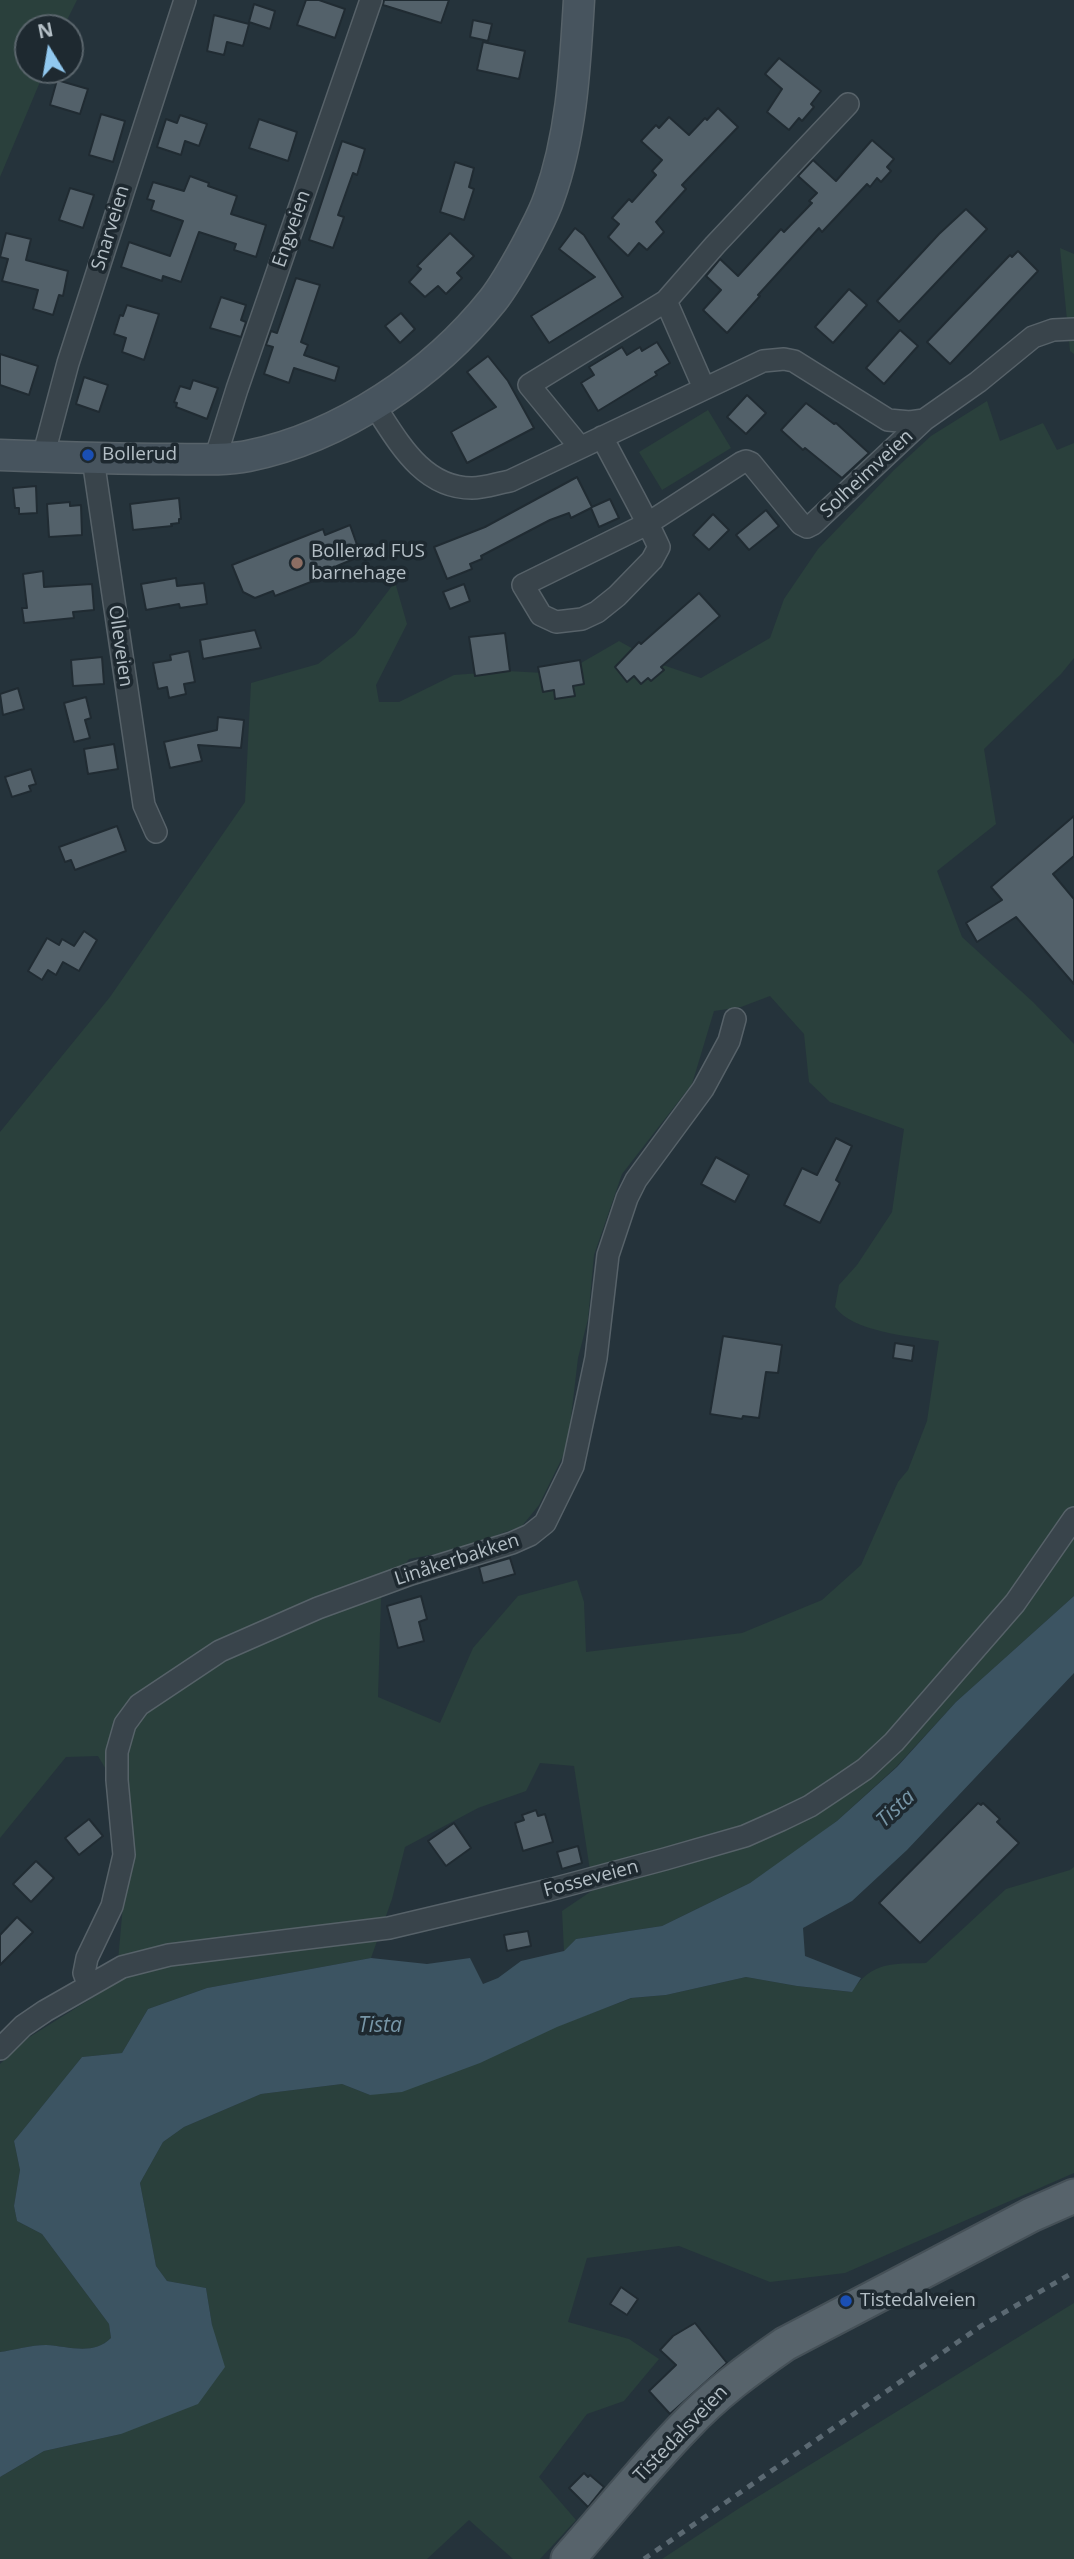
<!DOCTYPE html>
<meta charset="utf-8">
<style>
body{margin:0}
#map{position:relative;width:1074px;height:2559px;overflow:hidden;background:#25333b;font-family:"Open Sans",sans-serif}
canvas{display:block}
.north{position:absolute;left:14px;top:14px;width:70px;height:70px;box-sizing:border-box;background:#1e2930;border:2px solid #5a656c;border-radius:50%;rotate:349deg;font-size:19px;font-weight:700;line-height:28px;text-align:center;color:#b4bfc6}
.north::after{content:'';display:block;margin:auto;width:24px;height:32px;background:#91c8ef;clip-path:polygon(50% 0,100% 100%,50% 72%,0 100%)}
</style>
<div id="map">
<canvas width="1074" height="2559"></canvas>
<div class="north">N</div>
</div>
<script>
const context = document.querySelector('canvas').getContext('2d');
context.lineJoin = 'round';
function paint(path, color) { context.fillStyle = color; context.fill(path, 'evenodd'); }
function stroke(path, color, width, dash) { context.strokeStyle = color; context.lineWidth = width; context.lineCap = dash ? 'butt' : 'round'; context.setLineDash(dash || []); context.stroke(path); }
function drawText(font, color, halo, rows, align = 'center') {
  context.font = font + ' "Open Sans",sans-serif'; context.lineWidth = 7; context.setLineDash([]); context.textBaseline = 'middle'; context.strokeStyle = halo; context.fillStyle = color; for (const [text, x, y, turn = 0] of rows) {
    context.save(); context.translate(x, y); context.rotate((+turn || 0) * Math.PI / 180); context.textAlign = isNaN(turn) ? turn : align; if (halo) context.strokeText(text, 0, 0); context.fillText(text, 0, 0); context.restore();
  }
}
paint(new Path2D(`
 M0,0H77L63,28H28V70H45L0,177Z
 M1060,248L1074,254V354L1070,351Z
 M987,401L1000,441L1043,423L1057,450L1074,443V658L1061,674L984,749L996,824L937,871L962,937L1033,1002L1074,1044V1596L956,1702L896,1767L837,1821L796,1852L750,1883L662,1926L576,1939L564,1951L562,1911L593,1890L574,1766L540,1763L526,1791L478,1808L405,1847L392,1899L371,1958L207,1988L148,2009L122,2053L82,2057L14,2141L20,2170L14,2206L17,2221L42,2234L109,2324L111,2338C93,2356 68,2346 46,2345C31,2345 14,2350 0,2352V2064L28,2038L116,1983L124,1894L132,1852V1813L98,1756L66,1757L0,1838V1132L110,997L245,802L251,683L318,664L355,635L395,582L407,624L376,685L379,702H399L454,675L507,671L562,674L619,641L660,664L701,678L770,638L784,599L818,549L894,470L931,436ZM770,996L804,1034L809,1082L830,1102L904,1129L892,1212L857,1265L839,1285L835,1307C853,1332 909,1336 939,1341L927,1421L908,1470L898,1482L861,1565L822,1600L742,1633L586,1652L584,1602L577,1580L518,1596L473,1648L440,1723L378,1697L381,1598L409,1559L456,1550L522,1526L539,1505L564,1454L569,1434L578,1358L588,1319L594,1255L622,1174L692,1084L714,1011L741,1007Z
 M708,410L731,448L662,490L639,452Z
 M1074,1867V2173L845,2273L770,2282L679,2246L587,2258L568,2322L629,2339L659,2359L624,2401L587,2414L539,2477L576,2520L540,2559H513L469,2520L427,2559H0V2477L44,2451L121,2434L212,2325L206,2288L167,2281L156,2266L140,2183L163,2142L184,2127L261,2094L342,2084L370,2095L632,1998L666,1995L746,1977L797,1986L851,1992C873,1961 891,1964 926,1963L1006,1889L1070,1870Z
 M1074,2303V2559H662L741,2507Z`), '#2a403c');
paint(new Path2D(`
 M1074,1596V1673L907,1850L852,1901L803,1928L805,1956L861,1978L852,1992L797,1986L746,1977L666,1995L631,1998L557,2027L480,2063L402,2092L370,2095L342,2084L261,2094L184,2127L163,2142L140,2183L156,2266L167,2281L206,2288L212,2325L225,2367L198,2404L121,2434L44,2451L0,2477V2352C14,2350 31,2345 46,2345C68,2346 93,2356 111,2338L109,2324L42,2234L17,2221L14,2206L20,2170L14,2141L82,2057L122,2053L148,2009L207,1988L371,1958L427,1964L470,1958L483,1984L498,1978L521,1961L564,1951L576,1939L662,1926L750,1883L837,1821L897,1767L956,1702Z`), '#3c5462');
const building = new Path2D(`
 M306,0H319L345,9L335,38L297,25Z
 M384,0H449L441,23L383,5Z
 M254,4L275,11L270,29L249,22Z
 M214,15L249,24L243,46L227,42L224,55L207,51Z
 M473,20L492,24L488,41L470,37Z
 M483,42L525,51L519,79L477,70Z
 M779,58L821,91L811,104L814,107L802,121L799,118L789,130L767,112L782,89L765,74Z
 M57,80L88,89L80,114L50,105Z
 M718,108L738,127L682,185L686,189L656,222L664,232L647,250L639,243L628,256L608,237L619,224L612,218L629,199L632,202L656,175L652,171L662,160L641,141L656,125L659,128L669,117L689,135L705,118L707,120Z
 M101,114L125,121L113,162L89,155Z
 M180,115L207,124L199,146L185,141L181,155L157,147L166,119L177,123Z
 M259,119L297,132L288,161L249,148Z
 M872,140L894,159L887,167L891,171L881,182L877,178L870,187L867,184L822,232L819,228L758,295L760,296L727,333L703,310L721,290L706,276L720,259L738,276L781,229L784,232L812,203L809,201L817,193L798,176L813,160L836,181Z
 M342,141L365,149L357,175L353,173L338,215L344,217L333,248L309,240Z
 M455,162L474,168L469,187L474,189L464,220L440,212Z
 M190,176L209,183L208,186L237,196L231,214L266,225L256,257L234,250L236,244L199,232L181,282L163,276L162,281L121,267L129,242L170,256L183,221L151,210L154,201L147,199L153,182L184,191Z
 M70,188L94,195L83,228L59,220Z
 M966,209L987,229L899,322L877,301L939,234Z
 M575,228L584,235L623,297L549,343L531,316L595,277L559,249Z
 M6,233L31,239L26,260L68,271L63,296L59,295L53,315L33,309L38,290L2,281L8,259L0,257Z
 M450,233L474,256L457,273L462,278L446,294L438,286L425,297L409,282L421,269L417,266Z
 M1018,251L1038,271L950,364L927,342L1010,255L1012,257Z
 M296,278L320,285L301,342L308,345L304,355L339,367L335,381L294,368L289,383L264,374L273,347L266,345L271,331L277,333Z
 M849,289L867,305L833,343L815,327Z
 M221,297L246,305L241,320L246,322L241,337L210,328Z
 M127,305L159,314L144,360L122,352L126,338L114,334L120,315L123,316Z
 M401,313L415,329L400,343L385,326Z
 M900,330L918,346L884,384L866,368Z
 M657,342L670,363L655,372L657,375L598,411L581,383L594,375L589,367L622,347L627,355L640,347L642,351Z
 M0,354L38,366L29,395L0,385Z
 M488,356L508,381L534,428L467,463L451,432L496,407L467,372Z
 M84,377L108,385L99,412L76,404Z
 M193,380L218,388L207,419L176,407L177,403L174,402L180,386L190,389Z
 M747,395L766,413L746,434L727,417Z
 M806,403L834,424L836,423L869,453L842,478L805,448L803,450L781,430Z
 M577,477L592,507L610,499L619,518L599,527L591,508L571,518L569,513L550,520L481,556L482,559L470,564L472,569L447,579L434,547L485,527Z
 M36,486L37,513L19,514V508H15L13,488Z
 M179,498L181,519H179V523L171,524L172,526L133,530L130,504Z
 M70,502V506L81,505L82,535L49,537L47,504Z
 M766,510L779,526L749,550L736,535Z
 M713,514L729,530L709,550L693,535Z
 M350,525L361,556L337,566L339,571L275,596L273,591L255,598L243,592L232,565L323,529L325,535Z
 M43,571L44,587L92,584L94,610L73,612L74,618L24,623L22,608H27L23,574Z
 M176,578L177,586L204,583L207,604L180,608L179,604L146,610L141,584Z
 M464,584L470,601L450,609L443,592Z
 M699,593L720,616L661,667L664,670L651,681L648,678L641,684L634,676L627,682L615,667L639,642L641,644Z
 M255,630L261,648L203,659L200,640Z
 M505,633L510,671L475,676L469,637Z
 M189,651L195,682L184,684L186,694L169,698L167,687L158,689L153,663L171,660L170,655Z
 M102,657L104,684L73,686L71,660Z
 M580,660L584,684L573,686L575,696L555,699L554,690L543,692L538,667Z
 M18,688L24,709L3,715L0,694Z
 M86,697L91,718L85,720L90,738L74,742L64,703Z
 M218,717L244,720L241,748L198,745L202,761L170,768L164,742L217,730Z
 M114,744L118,769L88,774L84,749Z
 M31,769L36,784L29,786L31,791L12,797L5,777Z
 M1074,816V856L1053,874L1074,899V984L1016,917L977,942L966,923L1002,900L991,887Z
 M117,826L126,851L75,870L71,860L65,862L59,847Z
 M84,931L97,940L79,971L63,962L56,975L48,970L42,980L28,971L47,938L59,945L62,939L74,946Z
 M836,1138L852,1146L836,1180L840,1183L820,1223L784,1205L802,1168L817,1175Z
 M716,1157L749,1175L735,1202L701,1184Z
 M723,1336L782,1345L778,1373L766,1372L759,1418L743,1416L742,1419L710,1414Z
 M895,1343L914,1346L912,1361L893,1358Z
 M510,1558L515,1574L483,1583L479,1567Z
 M421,1596L427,1619L419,1622L424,1641L398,1648L387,1606Z
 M978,1803L981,1805L983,1803L1000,1819L997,1822L1019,1843L920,1943L879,1903Z
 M536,1810L538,1816L545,1814L553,1842L523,1851L515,1823L524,1820L522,1815Z
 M89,1819L103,1836L79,1855L65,1838Z
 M454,1823L471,1848L446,1866L428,1841Z
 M578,1846L582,1863L562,1869L557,1852Z
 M36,1861L54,1878L31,1902L13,1884Z
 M17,1917L33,1932L0,1965V1935Z
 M528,1931L531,1946L507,1951L504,1935Z
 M621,2287L638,2299L627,2315L610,2304Z
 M695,2323L727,2363L670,2414L649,2391L676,2365L660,2350L673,2336Z
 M584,2473L588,2477L590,2475L604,2487L588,2507L569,2488Z`);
paint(building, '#53616a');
stroke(building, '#202b32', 2);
const minor = new Path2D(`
 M666,301L704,388
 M374,405C398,441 422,488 472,488C485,488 498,483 510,481L763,361L784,359L794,361L888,420L910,422L924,420L978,382L1033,337L1053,330L1074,329
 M602,437C621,474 642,510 659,547L652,560L617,596L597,612L582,619L556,622L541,615L523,585L647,524L741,463L746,461L751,463L801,524L807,527L813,524L924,420
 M579,446L529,385L666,301L715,245L848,104
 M43,457L68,363L185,0
 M93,459L144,805L156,832
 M215,459L237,389L371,0
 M88,1984L84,1973L87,1958L112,1906L124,1855L117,1780V1752L125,1724L139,1705L220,1651L318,1608L411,1574L512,1543L530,1535L545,1523L573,1466L596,1358L608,1255L627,1198L636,1180L703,1089L729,1041L735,1019
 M0,2049L23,2026L45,2011L122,1967L169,1955L389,1928L549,1890L665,1859L745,1836L781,1820L810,1806L840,1786L865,1769L894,1742L1015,1603L1074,1518`);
const secondary = new Path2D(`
 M0,455C56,457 113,459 169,459C195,459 223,461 248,456C342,437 434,374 493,300C507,282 518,261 529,241C536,227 544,213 549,198C572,134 575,67 579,0`);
const primary = new Path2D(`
 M568,2559C607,2515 644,2468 685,2426C715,2394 749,2369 785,2344L1031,2215L1074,2196`);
stroke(minor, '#576269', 24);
stroke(secondary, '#576269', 33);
stroke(primary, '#455057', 37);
stroke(minor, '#39444b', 21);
stroke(secondary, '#47545e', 30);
stroke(primary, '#57636b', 33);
stroke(new Path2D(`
 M644,2559L981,2326L1074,2272`), '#5b6972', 5, [7, 7]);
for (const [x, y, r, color] of [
 [88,455,7,"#1a4fb4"],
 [297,563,7,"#8d6e63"],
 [846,2301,7,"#1a4fb4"]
]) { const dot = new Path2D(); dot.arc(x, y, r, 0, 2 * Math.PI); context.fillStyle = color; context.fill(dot); stroke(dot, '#1e2930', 2.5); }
drawText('19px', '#b4bfc6', '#1e2930', [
 ["Snarveien",111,228,-73],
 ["Engveien",292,229,-71],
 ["Solheimveien",867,474,-43],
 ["Olleveien",120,646,82],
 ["Linåkerbakken",457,1560,-18],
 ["Fosseveien",591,1879,-15],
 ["Tistedalsveien",681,2434,-46]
]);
drawText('19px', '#b4bfc6', '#1e2930', [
 ["Bollerud",102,455],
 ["Bollerød FUS",311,552],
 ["barnehage",311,574],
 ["Tistedalveien",860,2301]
], 'left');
drawText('italic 21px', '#7796a7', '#1e2930', [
 ["Tista",896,1809,-43],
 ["Tista",380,2026]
]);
</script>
